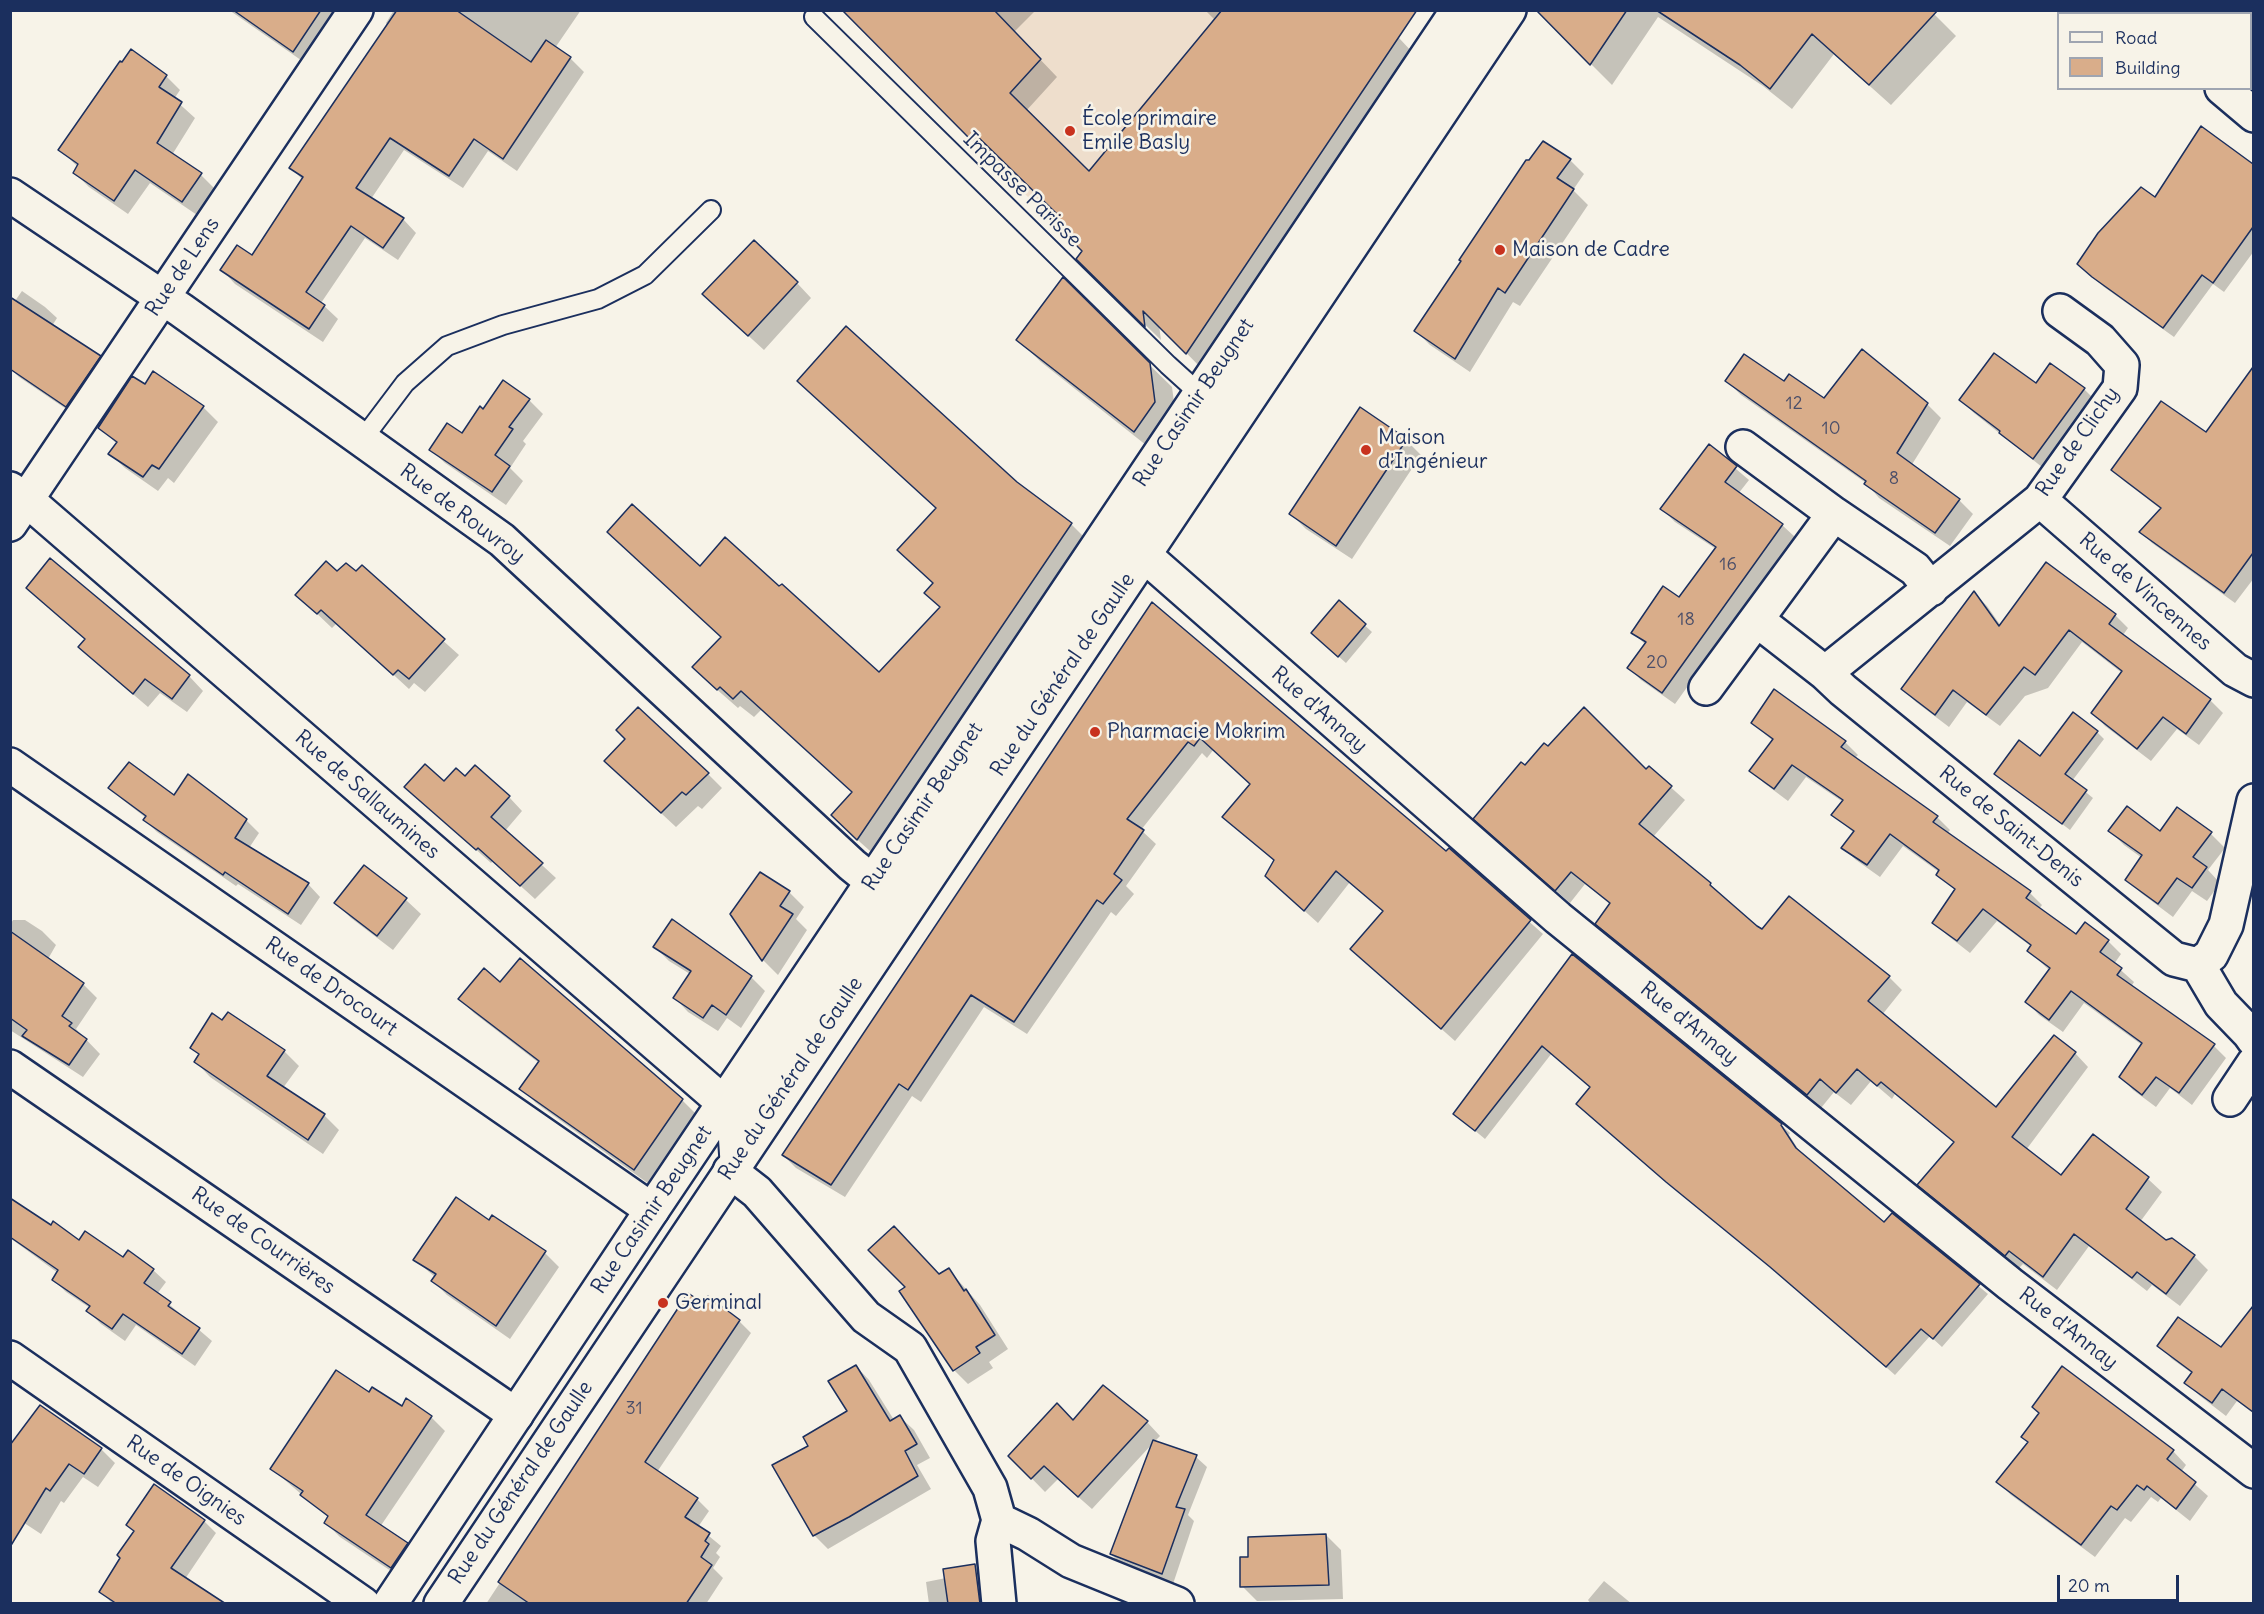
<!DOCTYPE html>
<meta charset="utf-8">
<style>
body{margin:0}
#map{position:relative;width:2264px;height:1614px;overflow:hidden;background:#f7f3e8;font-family:Delius,sans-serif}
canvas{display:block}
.frame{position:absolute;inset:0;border:12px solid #1b2f5e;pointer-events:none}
.legend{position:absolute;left:2057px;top:12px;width:195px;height:78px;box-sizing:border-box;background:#f7f3e8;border:2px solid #9fa5b1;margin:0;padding:8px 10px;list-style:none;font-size:18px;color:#1b2f5e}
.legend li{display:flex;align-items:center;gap:12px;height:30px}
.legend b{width:30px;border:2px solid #9fa5b1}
.scale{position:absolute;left:2057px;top:1575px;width:122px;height:27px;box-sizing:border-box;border:3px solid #1b2f5e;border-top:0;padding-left:8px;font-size:18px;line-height:21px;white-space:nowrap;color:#1b2f5e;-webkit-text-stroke:4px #f7f3e8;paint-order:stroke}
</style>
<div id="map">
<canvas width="2264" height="1614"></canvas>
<div class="frame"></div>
<ul class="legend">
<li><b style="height:8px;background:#f7f3e8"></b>Road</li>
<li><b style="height:16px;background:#d9ad8a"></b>Building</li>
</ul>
<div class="scale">20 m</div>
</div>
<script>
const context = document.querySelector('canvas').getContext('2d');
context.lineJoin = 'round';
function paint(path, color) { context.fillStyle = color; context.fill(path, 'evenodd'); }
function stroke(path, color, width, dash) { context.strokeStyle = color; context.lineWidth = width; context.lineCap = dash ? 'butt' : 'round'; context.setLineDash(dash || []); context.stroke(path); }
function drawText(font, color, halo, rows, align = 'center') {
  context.font = font + ' Delius,sans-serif'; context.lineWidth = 5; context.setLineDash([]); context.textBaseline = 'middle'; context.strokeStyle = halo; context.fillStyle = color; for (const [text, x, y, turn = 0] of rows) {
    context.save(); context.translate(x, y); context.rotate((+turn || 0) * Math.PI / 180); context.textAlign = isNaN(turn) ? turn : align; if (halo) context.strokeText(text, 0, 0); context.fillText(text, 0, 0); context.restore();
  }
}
paint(new Path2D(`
 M842,11H1272L1083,252Z`), '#eedecc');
paint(new Path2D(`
 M229,10H345L308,65Z
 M394,10H581L555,48L570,58L584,72L517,171L488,151L463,188L404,150L371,199L403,219L416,233L398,260L365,238L321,303L338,319L323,342L235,284L222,270L252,257L303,180L291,168L388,26L386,23Z
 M844,10H1036L1014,32L1057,77L1026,111L1090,174L1216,21L1205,10H1359L1399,38L1415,55L1203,370L1159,325L1161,340L1095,276L1084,251L1057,213L993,150L988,155Z
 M1555,10H1930L1956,36L1891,105L1834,54L1792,109L1763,86L1658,17L1612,85L1548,21Z
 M166,76L180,90L174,99L195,118L172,155L201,175L215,189L197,215L150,183L128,214L89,187L75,173L78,167L60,150Z
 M1570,160L1584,174L1573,190L1588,205L1520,306L1513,302L1470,372L1430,345L1416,331Z
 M2230,174L2254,192V251L2224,292L2213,284L2174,337L2104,287L2089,274L2156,199Z
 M1063,280L1172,387L1177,425L1156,453L1041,362L1018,340Z
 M797,283L811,298L764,350L719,309Z
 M22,291L45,307L57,318L52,326L100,357L111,368L78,417L19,377L10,368V308Z
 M2251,373L2254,375V578L2235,603L2152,543L2141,532L2162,510L2124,481L2113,470L2206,435Z
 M1727,381L1784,384L1824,400L1927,404L1941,418L1911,466L1959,500L1973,514L1950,546L1879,498L1866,483L1741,395Z
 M2036,385L2084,389L2097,402L2047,471L1974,413L1961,400Z
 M145,386L203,407L218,422L174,483L168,478L158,491L125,468L110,454L117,444L99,427Z
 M529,400L543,414L523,441L526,444L510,468L523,481L506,505L445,463L431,450L463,435L484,411Z
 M1360,409L1406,440L1421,455L1352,559L1306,529L1291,514Z
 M1709,446L1749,480L1738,494L1782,525L1795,537L1675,704L1641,680L1629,668L1646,645L1633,633L1680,599L1716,549L1675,522L1662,509Z
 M1016,483L1071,524L1090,543L878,858L852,835L853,793L762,709L754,717L740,706L738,708L714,687L722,637L700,568L880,674L941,608L934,584L899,550Z
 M2046,564L2115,615L2128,628L2123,635L2210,700L2223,713L2199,745L2177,729L2151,761L2105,726L2093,713L2122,673L2082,642L2048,688L2025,696L2000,726L1967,702L1949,727L1916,702L1903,689L1974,593L1987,606L2001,626Z
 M362,568L459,655L425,692L414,683L409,689L337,623L332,628L312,609L337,573H356Z
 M28,588L189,676L203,691L187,712L160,693L148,707L94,661L80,647L86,640Z
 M1339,602L1372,632L1346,663L1320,640Z
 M1153,604L1446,853L1449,850L1543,934L1455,1041L1365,961L1384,912L1350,882L1318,923L1280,889L1275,862L1224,817L1252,785L1214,749L1207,758L1202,753L1141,830L1156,844L1126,886L1134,894L1116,916L1111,912L1027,1034L984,1007L921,1102L912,1096L845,1197L796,1168L783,1155Z
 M1752,723L1845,742L1858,755L1855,758L1937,817L1950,830L1947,834L2030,893L2042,905L2039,909L2076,936L2086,924L2108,941L2121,954L2114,964L2134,982L2131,987L2214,1046L2226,1058L2192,1105L2170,1088L2156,1107L2133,1090L2121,1077L2142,1045L2084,1003L2063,1032L2039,1015L2027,1002L2050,971L2029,951L2032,947L1997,921L1970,953L1947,935L1934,922L1956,891L1938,874L1939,872L1903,846L1880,877L1856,860L1843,848L1854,833L1833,815L1843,802L1806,777L1788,801L1764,783L1751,771L1773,741Z
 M2097,732L2104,739L2072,781L2093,798L2070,830L1996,774L2041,758Z
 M1548,748L1646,771L1649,768L1685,800L1653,837L1710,884L1756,927L1889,977L1902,990L1882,1015L1996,1109L2075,1053L2088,1067L2026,1150L2062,1178L2093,1136L2148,1179L2162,1192L2140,1222L2165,1241L2194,1256L2208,1270L2180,1306L2152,1285L2147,1291L2089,1246L2057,1290L2023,1264L2019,1268L1932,1198L1919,1184L1955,1143L1895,1094L1892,1099L1871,1081L1851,1105L1834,1092L1821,1108L1610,937L1597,924L1611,905L1585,884L1570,903L1489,832L1525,767Z
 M708,774L722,788L702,809L698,806L676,827L621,776Z
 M188,776L246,820L259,833L249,848L308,884L320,897L301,925L238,884L236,886L157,832L145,820L146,818L123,800L110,788L174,797Z
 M465,778L509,797L522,811L505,831L556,878L535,899L493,861L491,863L406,787L444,783Z
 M2110,831L2211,834L2225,848L2208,870L2220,883L2207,901L2192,891L2173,917L2141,893L2127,879L2142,858L2124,845Z
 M364,867L406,900L421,914L393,950L351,918L336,903Z
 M761,874L789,892L804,907L796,919L807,930L778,975L763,960L731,914Z
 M13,920H25L42,931L56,945L48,959L83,984L97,998L76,1029L100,1054L83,1077L10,1030V925Z
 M672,921L751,977L765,991L741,1028L727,1018L718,1031L688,1012L675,998L690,974L669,961L655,947Z
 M1573,956L1781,1125L1790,1133L1789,1135L1802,1155L1885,1224L1893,1215L1988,1294L1942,1347L1930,1336L1895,1375L1781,1275L1592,1088L1552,1053L1485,1139L1455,1114Z
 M500,984L682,1100L697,1115L649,1184L536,1103L521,1088L539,1063L474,1013L460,999Z
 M192,1048L284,1051L299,1066L283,1088L324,1115L339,1130L323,1154L210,1077L196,1062L200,1056Z
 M10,1216L51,1227L80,1242L153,1270L166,1282L157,1294L212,1341L195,1366L136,1325L125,1341L101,1324L88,1311L90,1308L66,1292L54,1280L58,1273L10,1238Z
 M493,1217L545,1253L559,1267L510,1339L447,1295L433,1281L435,1277L415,1260L489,1222Z
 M949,1270L980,1305L1008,1349L989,1362L993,1368L968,1384L954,1370L901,1291L940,1276Z
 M689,1295L704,1305L708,1298L739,1321L751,1333L657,1472L697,1499L709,1511L698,1527L721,1546L716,1553L720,1557L713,1568L723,1578L706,1604H688L668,1591L660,1604H486Z
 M2254,1319V1414L2237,1401L2226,1416L2200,1396L2186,1383L2193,1374L2172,1359L2159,1345L2222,1350L2245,1331Z
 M856,1366L869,1380L894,1420L900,1417L914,1430L930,1458L917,1465L931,1489L828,1549L814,1535L849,1412Z
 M369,1394L431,1417L445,1431L380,1527L407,1544L421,1558L406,1581L340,1537L326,1523L329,1518L272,1469Z
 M2041,1414L2173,1451L2186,1465L2181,1472L2208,1496L2190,1521L2161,1498L2158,1502L2151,1497L2131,1522L2125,1518L2095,1557L2011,1495L1998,1482L2029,1443Z
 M1073,1422H1147L1160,1436L1154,1442L1196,1457L1207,1467L1188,1515L1194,1521L1173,1584L1122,1565L1111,1554L1154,1442L1092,1509L1058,1479L1045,1492L1010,1456Z
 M101,1449L115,1463L98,1487L83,1477L64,1503L61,1501L41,1534L15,1517L22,1470Z
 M204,1521L216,1533L185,1579L223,1604H113L101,1592L135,1532L128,1525Z
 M1326,1535L1341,1550L1343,1599L1257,1601L1242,1586Z
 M974,1566L989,1580L992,1604H929L926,1582L946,1578Z
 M1604,1581L1632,1604H1591L1588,1600Z`), '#0003');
const building = new Path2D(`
 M233,10H321L293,52Z
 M397,10H456L531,62L546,40L571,57L503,159L474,139L449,176L390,138L356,188L404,218L383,248L351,226L306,292L325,305L309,329L220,270L237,245L252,255L303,177L289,168Z
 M842,10H994L1041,59L1010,93L1089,171L1222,10H1417L1186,354L1143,311L1145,327L1076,259L1082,251L1050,219L1056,213L975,134L970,139Z
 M1536,10H1627L1590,65Z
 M1656,10H1938L1869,85L1812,34L1770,89L1740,65Z
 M131,49L167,75L159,87L182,102L157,143L202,173L182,202L135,170L114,201L73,173L78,164L58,150L120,61L122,62Z
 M2201,126L2253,164V227L2213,283L2202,275L2163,328L2092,277L2077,264L2098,233L2141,187L2155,197Z
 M1543,141L1571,159L1557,178L1574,189L1505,293L1498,288L1455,359L1414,331L1461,261L1459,260L1526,160H1529Z
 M754,240L798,282L748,336L702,294Z
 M1063,277L1150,363L1155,402L1134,432L1016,340Z
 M10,297L101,356L66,407L10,369Z
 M846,326L1017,482L1072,523L857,840L831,815L852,792L741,691L733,699L720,687L717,690L692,667L721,637L607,532L632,504L700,566L725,537L779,586L782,584L879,672L940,607L924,593L933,583L897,550L936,508L797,381Z
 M1862,349L1928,403L1897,453L1960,499L1935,533L1864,484L1866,481L1725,381L1744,354L1784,381L1789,374L1824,398Z
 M1994,353L2036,383L2050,363L2085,388L2033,459L1999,433L2000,431L1959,400Z
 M2253,367V553L2224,593L2139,532L2161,508L2111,470L2161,401L2206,432Z
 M153,371L204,406L159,469L152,465L143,477L108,454L117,442L98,428L132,376L145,384Z
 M503,380L530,399L509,427L513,429L495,455L510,466L492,492L429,450L447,423L462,433L480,406L483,409Z
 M1360,407L1407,439L1336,546L1289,514Z
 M1709,444L1737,466L1725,482L1783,524L1662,693L1627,668L1646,642L1631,633L1663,586L1679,597L1716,547L1660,509Z
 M50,558L190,675L172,699L145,679L133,694L78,647L85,639L26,588Z
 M326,561L337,571L346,563L356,571L362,565L445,639L409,679L398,670L393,675L321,610L317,614L295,595Z
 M2046,562L2116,614L2109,624L2211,699L2186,734L2163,717L2137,749L2091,713L2122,671L2069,630L2035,675L2024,667L1986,715L1953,690L1935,715L1901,689L1974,591L1999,626Z
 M1339,600L1366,624L1338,657L1311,633Z
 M1152,602L1446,851L1449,848L1531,920L1441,1029L1350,949L1383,911L1336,871L1304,911L1265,876L1274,860L1222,817L1250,784L1200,738L1194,746L1188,742L1127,819L1144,830L1114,874L1122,880L1103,904L1097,900L1014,1022L971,995L908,1090L899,1084L831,1185L782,1155Z
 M1774,689L1846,741L1841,747L1938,816L1933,822L2031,891L2026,898L2076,934L2085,922L2109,940L2100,952L2122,968L2117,975L2215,1044L2179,1093L2156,1077L2142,1095L2119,1077L2142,1043L2071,991L2049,1020L2025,1002L2050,968L2027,951L2031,945L1983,909L1957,941L1932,923L1955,889L1936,875L1939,870L1890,834L1867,865L1841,848L1854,831L1831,815L1843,800L1792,765L1774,789L1749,771L1773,739L1751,723Z
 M638,707L709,773L686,795L682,792L661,813L604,761L625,739L616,730Z
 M1584,707L1646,769L1649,766L1672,786L1639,824L1711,883L1710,885L1757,926L1762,929L1789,896L1890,976L1868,1001L1996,1107L2054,1035L2076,1052L2012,1137L2061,1175L2093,1134L2149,1177L2126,1209L2166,1240L2172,1238L2195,1255L2166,1294L2137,1272L2132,1278L2074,1234L2043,1277L2009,1251L2005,1256L1917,1185L1954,1142L1881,1082L1877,1086L1857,1069L1836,1093L1820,1079L1807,1095L1595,924L1610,903L1571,872L1555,891L1473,819L1521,762L1525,765L1544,743L1548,746Z
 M2073,712L2098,731L2065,774L2087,790L2062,824L1994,774L2019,740L2040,756Z
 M129,762L174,795L188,774L247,819L235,838L309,883L288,914L225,872L223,875L143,820L146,816L108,788Z
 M425,764L444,781L456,768L465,776L475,765L510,796L491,817L543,863L520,886L478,848L476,850L404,787Z
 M2127,806L2160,831L2177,807L2212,832L2193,857L2207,867L2192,888L2177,878L2158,904L2125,880L2142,855L2108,831Z
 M364,865L407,898L377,936L334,903Z
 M760,872L790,891L780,906L793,914L762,961L730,914Z
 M672,919L752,976L726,1015L712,1005L703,1018L673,998L691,971L653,947Z
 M10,931L84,983L62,1016L72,1023L69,1026L87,1039L69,1065L22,1036L27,1030L10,1018Z
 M1572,954L1782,1124L1781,1125L1796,1148L1884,1222L1892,1213L1980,1284L1933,1339L1921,1329L1886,1367L1770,1267L1666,1182L1576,1104L1590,1087L1542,1046L1475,1131L1453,1114Z
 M520,958L683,1099L634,1170L519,1089L539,1061L458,999L484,968L500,982Z
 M228,1012L285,1050L267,1076L325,1114L308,1140L194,1062L199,1054L190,1048L212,1013L222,1020Z
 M456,1197L489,1220L492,1215L546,1251L496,1326L431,1281L436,1274L413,1260Z
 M10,1198L51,1225L53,1221L79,1240L85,1231L123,1257L128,1250L154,1269L144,1283L171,1302L168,1306L200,1328L182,1354L123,1314L112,1329L86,1311L90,1306L52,1280L58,1270L10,1237Z
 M894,1226L939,1274L949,1268L964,1291L966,1289L995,1335L976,1347L980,1353L953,1371L899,1291L905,1287L868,1250Z
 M688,1293L703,1303L708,1296L740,1320L645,1462L698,1498L685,1517L710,1533L705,1541L709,1544L701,1557L712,1565L686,1604H530L498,1582Z
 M2253,1306V1412L2222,1389L2212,1403L2184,1383L2192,1372L2157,1346L2178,1317L2221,1347Z
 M856,1365L890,1421L900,1415L917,1444L905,1451L918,1476L849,1517L813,1536L772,1465L808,1446L803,1437L847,1411L828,1381Z
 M2062,1366L2174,1450L2167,1459L2196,1482L2176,1509L2147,1486L2144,1490L2137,1485L2117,1510L2111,1506L2081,1545L1996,1482L2028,1442L2021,1437L2039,1413L2032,1407Z
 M336,1370L369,1392L372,1387L402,1406L406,1398L432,1416L366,1515L408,1543L391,1568L324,1523L328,1516L300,1495L303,1491L270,1469Z
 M1103,1385L1148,1421L1078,1497L1044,1466L1031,1479L1008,1456L1057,1403L1073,1420Z
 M40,1405L102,1448L84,1474L69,1464L50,1491L46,1488L10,1547V1445Z
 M1153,1440L1197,1455L1176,1507L1185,1509L1162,1574L1110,1554Z
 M154,1484L205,1520L171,1568L226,1604H117L99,1592L120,1558L117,1555L134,1531L126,1525Z
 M1326,1534L1329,1585L1240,1587V1557H1248V1537Z
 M975,1564L980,1604H948L943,1569Z`);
paint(building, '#d9ad8a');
stroke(building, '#1b2f5e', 1.5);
const lane = new Path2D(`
 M814,17L1168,365L1200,394
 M362,440L405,383L447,346L503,325L598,299L645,275L711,210
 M730,1169L728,1139L1482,10`);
const street = new Path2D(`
 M2130,10L2133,14
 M2222,88L2254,115
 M10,195L181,310L502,540L852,865L873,882
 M1743,447L1834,514
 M10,489L27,500L724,1103
 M2040,500L2235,670L2254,680
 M10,524L356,10
 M1144,555L1558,918L2010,1284L2254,1471
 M1757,620L1825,673L1843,690L2174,959L2198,965L2221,1004L2249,1033L2254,1040
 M1825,673L2040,500L2120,388L2122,365L2100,340L2060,311
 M1706,688L1834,514L1915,569L1931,589
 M10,765L652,1210
 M2198,965L2211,955L2226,925L2254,801
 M10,1067L516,1415
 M2230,1099L2254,1063
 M730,1171L757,1192L866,1317L910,1348L990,1488L999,1520L1028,1534L1071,1561L1177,1604
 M10,1358L363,1604
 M999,1520L993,1541L999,1604`);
const secondary = new Path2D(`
 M390,1604L652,1210L1458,10
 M441,1604L1509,10`);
stroke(lane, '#1b2f5e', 22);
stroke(street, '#1b2f5e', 38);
stroke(secondary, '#1b2f5e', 38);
stroke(lane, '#f7f3e8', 18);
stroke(street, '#f7f3e8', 33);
stroke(secondary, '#f7f3e8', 33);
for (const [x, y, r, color] of [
 [1070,131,6,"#c8321e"],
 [1500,250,6,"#c8321e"],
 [1366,450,6,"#c8321e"],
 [1095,732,6,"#c8321e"],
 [663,1303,6,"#c8321e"]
]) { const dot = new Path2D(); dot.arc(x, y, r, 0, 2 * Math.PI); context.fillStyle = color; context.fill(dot); stroke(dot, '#f7f3e8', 2); }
drawText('18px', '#4a4e69', null, [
 ["12",1794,404],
 ["10",1831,429],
 ["8",1894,479],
 ["16",1728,565],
 ["18",1686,620],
 ["20",1657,663],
 ["31",634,1409]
]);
drawText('21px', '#1b2f5e', '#f7f3e8', [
 ["École primaire",1082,119],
 ["Emile Basly",1082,143],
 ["Maison de Cadre",1512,250],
 ["Maison",1378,438],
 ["d'Ingénieur",1378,462],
 ["Pharmacie Mokrim",1107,732],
 ["Germinal",675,1303]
], 'left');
drawText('21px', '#1b2f5e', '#f7f3e8', [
 ["Impasse Parisse",1022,190,44],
 ["Rue de Lens",183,267,-56],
 ["Rue Casimir Beugnet",1194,403,-56],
 ["Rue de Clichy",2078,442,-55],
 ["Rue de Rouvroy",462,514,37],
 ["Rue de Vincennes",2145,592,41],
 ["Rue du Général de Gaulle",1063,675,-56],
 ["Rue d'Annay",1319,710,41],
 ["Rue de Sallaumines",367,795,41],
 ["Rue Casimir Beugnet",923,807,-56],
 ["Rue de Saint-Denis",2011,827,39],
 ["Rue de Drocourt",331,987,35],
 ["Rue d'Annay",1689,1024,39],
 ["Rue du Général de Gaulle",791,1079,-56],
 ["Rue Casimir Beugnet",652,1210,-56],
 ["Rue de Courrières",263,1241,35],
 ["Rue d'Annay",2068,1329,38],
 ["Rue de Oignies",186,1481,35],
 ["Rue du Général de Gaulle",521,1483,-56]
]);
</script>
